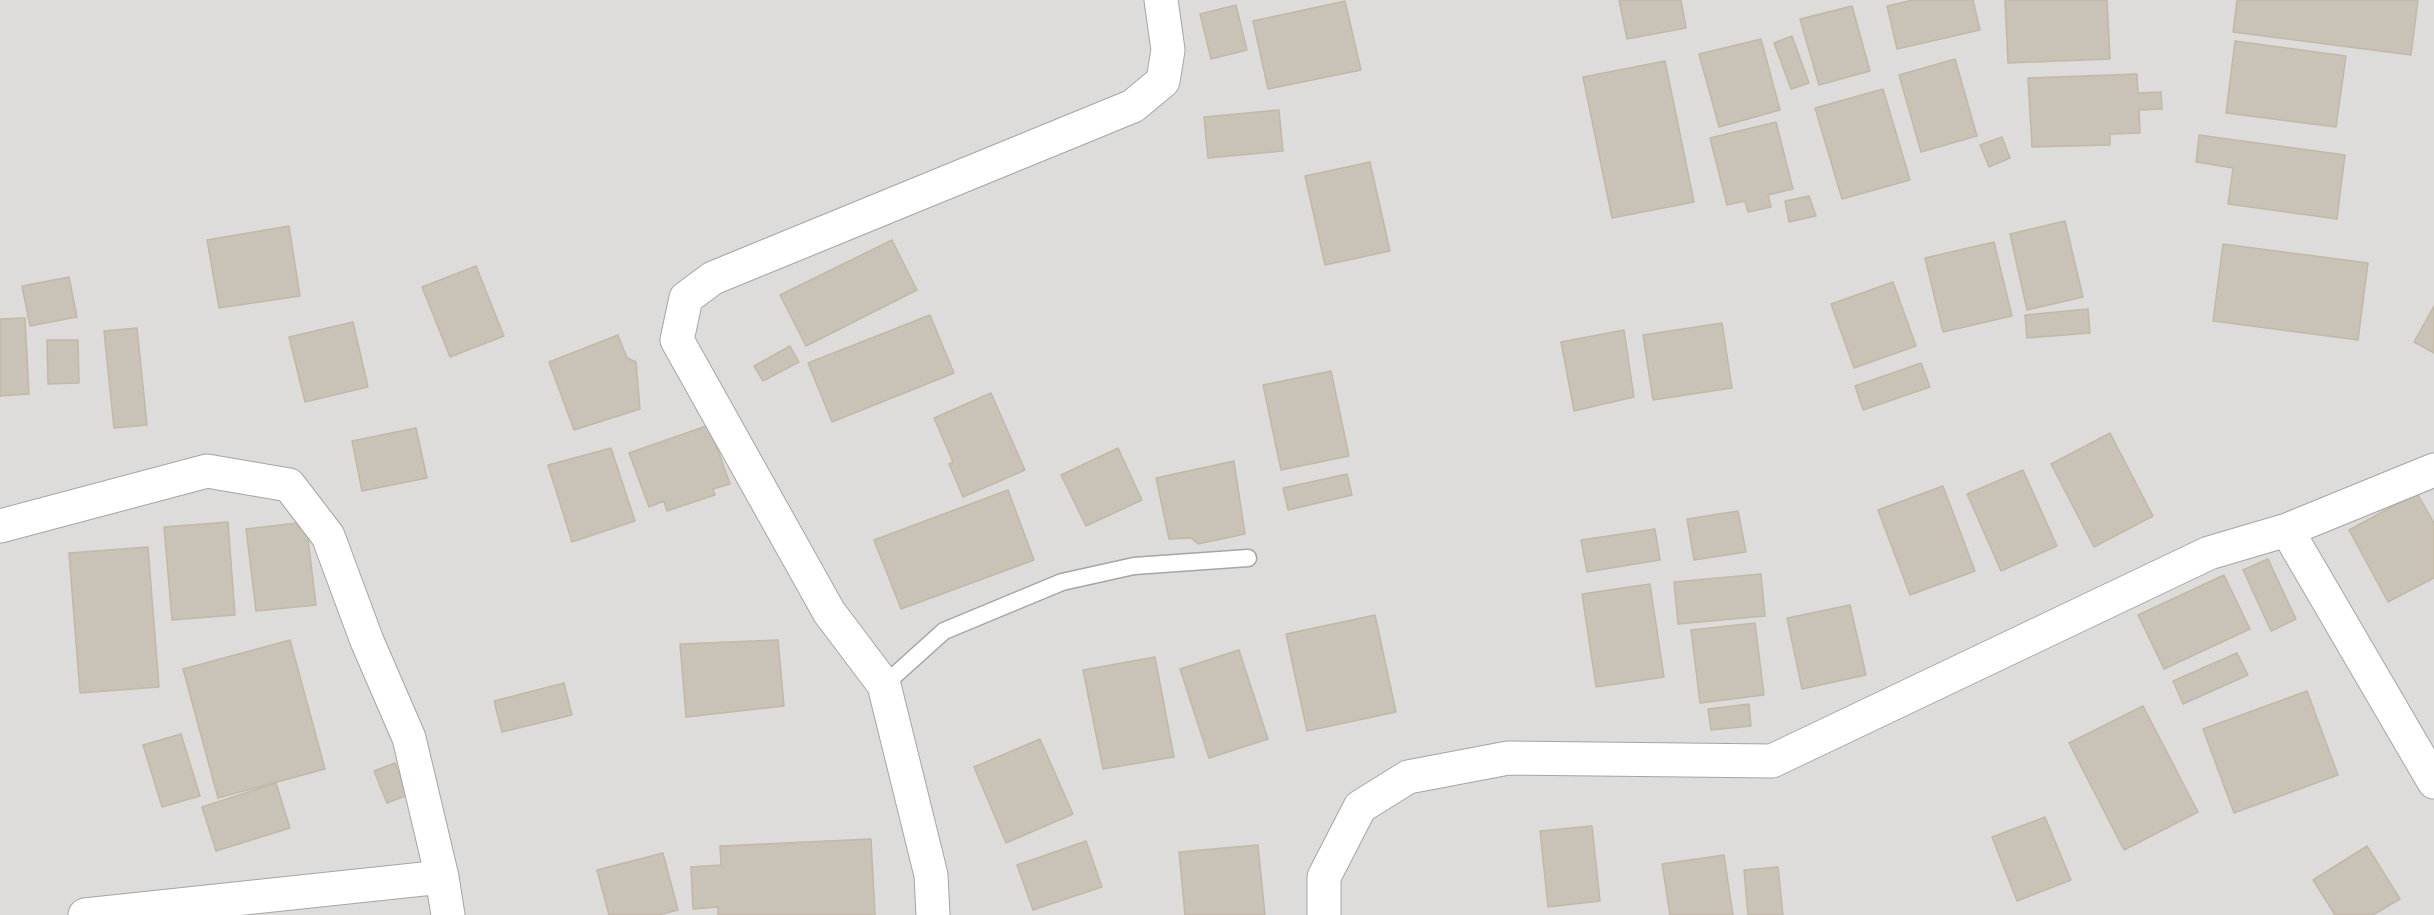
<!DOCTYPE html>
<style>
body{margin:0}
canvas{display:block;background:#f0eee4}
</style>
<canvas width="2434" height="915"></canvas>
<script>
const context = document.querySelector('canvas').getContext('2d');
context.lineJoin = 'round';
function paint(path, color) { context.fillStyle = color; context.fill(path, 'evenodd'); }
function stroke(path, color, width, dash) { context.strokeStyle = color; context.lineWidth = width; context.lineCap = dash ? 'butt' : 'round'; context.setLineDash(dash || []); context.stroke(path); }
paint(new Path2D(`
 M0,0H2434V915H0Z`), '#dddcdb');
const building = new Path2D(`
 M1619,0H1681L1686,28L1627,39Z
 M1913,0H1973L1980,30L1897,49L1887,6Z
 M2005,0H2107L2110,59L2008,63Z
 M2237,0H2418L2411,55L2233,32Z
 M1345,1L1361,70L1268,89L1253,21Z
 M1236,5L1247,50L1211,59L1200,14Z
 M1852,6L1870,71L1819,85L1800,19Z
 M1792,36L1809,83L1791,89L1774,43Z
 M1761,39L1780,110L1719,127L1699,54Z
 M2235,41L2346,56L2336,127L2226,113Z
 M1955,59L1977,136L1921,152L1899,75Z
 M1665,61L1694,202L1612,218L1583,77Z
 M2137,74L2138,93L2161,92L2162,109L2139,110L2140,133L2110,134V145L2032,147L2028,78Z
 M1883,89L1910,180L1842,199L1815,108Z
 M1279,110L1283,151L1208,158L1204,117Z
 M1776,122L1793,189L1768,195L1771,207L1748,212L1745,201L1727,205L1710,138Z
 M2199,135L2345,155L2337,219L2228,204L2233,168L2196,162Z
 M2002,137L2010,158L1989,167L1980,145Z
 M1370,162L1390,251L1325,265L1305,176Z
 M1809,196L1816,216L1789,222L1785,201Z
 M2065,221L2083,297L2027,310L2010,234Z
 M289,226L300,296L219,308L207,240Z
 M892,240L917,290L806,346L780,295Z
 M1994,242L2012,316L1943,332L1925,258Z
 M2223,244L2368,263L2358,340L2213,321Z
 M476,266L504,336L450,357L422,287Z
 M69,277L77,317L30,326L22,286Z
 M1893,282L1916,346L1854,368L1831,304Z
 M2434,306V353L2414,342Z
 M2088,309L2090,333L2027,338L2025,315Z
 M930,315L954,373L832,422L808,363Z
 M25,318L29,394L0,396V319Z
 M353,322L368,387L305,402L289,337Z
 M1722,323L1732,388L1653,400L1643,335Z
 M137,328L147,425L114,428L104,331Z
 M1624,330L1634,397L1574,411L1561,342Z
 M618,335L627,358L636,362L640,409L574,430L549,362Z
 M47,340H78L79,383L48,384Z
 M790,346L799,362L763,381L754,366Z
 M1921,363L1930,387L1863,410L1855,386Z
 M1331,371L1349,456L1281,470L1263,385Z
 M991,393L1025,470L963,497L949,464L953,462L934,418Z
 M709,425L730,484L713,489L715,495L667,511L664,501L649,507L629,453Z
 M416,428L427,478L362,491L352,441Z
 M2110,433L2153,516L2094,547L2051,464Z
 M611,448L635,521L572,542L548,465Z
 M1118,448L1142,500L1086,526L1061,475Z
 M1234,461L1245,534L1198,544L1191,538L1169,539L1156,478Z
 M2023,470L2057,546L2001,571L1967,494Z
 M1347,474L1352,495L1288,510L1283,488Z
 M1943,486L1975,571L1910,595L1878,510Z
 M1008,490L1034,560L901,609L874,540Z
 M2417,493L2434,523V578L2388,602L2349,530Z
 M1738,511L1746,552L1694,560L1687,519Z
 M228,522L235,615L172,620L164,527Z
 M306,522L316,605L256,611L246,529Z
 M1655,529L1660,560L1587,572L1581,540Z
 M148,547L159,687L80,693L69,553Z
 M2268,559L2296,619L2271,631L2243,570Z
 M1761,574L1765,616L1678,624L1674,582Z
 M2224,575L2250,629L2164,669L2138,615Z
 M1650,584L1664,677L1596,687L1582,594Z
 M1850,605L1866,675L1802,689L1787,618Z
 M1375,615L1396,712L1307,731L1286,634Z
 M1755,623L1764,695L1700,703L1691,630Z
 M290,640L325,769L218,798L183,669Z
 M778,640L784,706L686,717L680,644Z
 M1239,650L1268,739L1209,758L1180,669Z
 M2237,653L2248,675L2183,704L2173,681Z
 M1155,657L1174,757L1103,769L1083,670Z
 M564,683L572,715L502,732L494,701Z
 M2307,691L2338,775L2234,813L2203,729Z
 M1749,704L1751,726L1711,730L1708,709Z
 M2143,706L2198,812L2124,850L2069,743Z
 M181,734L200,796L162,807L143,745Z
 M1040,739L1073,814L1006,843L974,767Z
 M395,763L408,795L387,803L374,771Z
 M276,783L290,828L216,851L202,807Z
 M2045,817L2071,880L2017,901L1992,837Z
 M1592,826L1600,901L1548,907L1540,831Z
 M871,839L875,915H718V907L693,909L691,867L721,865L720,846Z
 M1086,841L1102,887L1033,910L1017,865Z
 M1258,845L1265,915H1185L1179,852Z
 M2367,846L2400,899L2373,915H2335L2313,880Z
 M663,853L678,910L658,915H609L597,870Z
 M1724,855L1733,915H1670L1662,864Z
 M1778,867L1783,915H1748L1744,870Z`);
paint(building, '#c8c2b7');
stroke(building, '#c2b8a6', 1.5);
const lane = new Path2D(`
 M884,685L944,631L1062,582L1134,566L1248,558`);
const street = new Path2D(`
 M2434,470L2287,530L2434,782
 M0,526L207,471L289,485L328,536L367,641L409,738L442,877L448,915
 M85,915L442,877
 M933,915L931,875L884,685L829,612L677,340L686,298L713,278L1133,106L1163,81L1168,50L1161,0
 M1324,915V877L1360,807L1408,777L1508,758L1772,761L2209,553L2287,530`);
stroke(lane, '#a5a5a5', 19);
stroke(street, '#a5a5a5', 35);
stroke(lane, '#fff', 16);
stroke(street, '#fff', 33);
</script>
